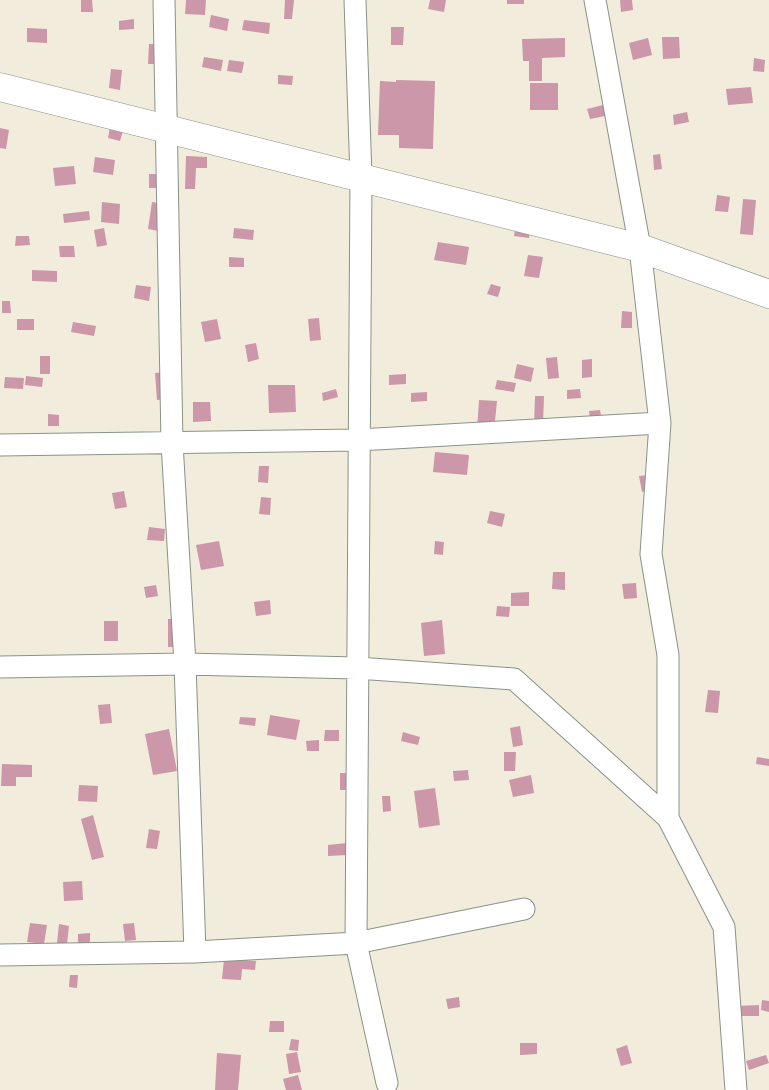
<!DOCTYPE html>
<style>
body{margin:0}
canvas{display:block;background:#f1ecdb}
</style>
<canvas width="769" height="1090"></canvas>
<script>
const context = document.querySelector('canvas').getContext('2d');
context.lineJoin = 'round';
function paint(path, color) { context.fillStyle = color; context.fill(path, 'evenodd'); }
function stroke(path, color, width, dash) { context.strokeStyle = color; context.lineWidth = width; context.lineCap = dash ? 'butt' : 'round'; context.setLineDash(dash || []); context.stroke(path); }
paint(new Path2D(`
 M81,0H92L93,12H81Z
 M186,0H206L205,15L185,14Z
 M285,0H294L292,19H284Z
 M430,0H446L444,12L428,9Z
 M507,0H524V4H507Z
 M620,0H632L633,10L621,12Z
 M211,15L229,19L227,31L209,27Z
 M134,19V29L119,30V21Z
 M244,20L270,23L269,34L242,30Z
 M391,27H404L403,45H391Z
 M27,28L47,29V43L27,42Z
 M662,37H679L680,58L663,59Z
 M565,38V57L542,58V81H529V61H523L522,39Z
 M648,38L652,55L633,60L629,43Z
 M149,44H161V64H148Z
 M204,57L223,60L221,71L202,67Z
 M754,58L765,60L764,72L753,71Z
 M229,60L244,62L242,73L227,71Z
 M111,69L122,70L120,90L109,88Z
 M278,75L293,76L292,85L278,84Z
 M396,80L435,81L433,149L399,148V135H378L380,81L396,82Z
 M530,83H558V110H530Z
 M751,87L753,103L728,105L726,89Z
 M603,105L605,116L590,119L587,109Z
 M687,112L689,122L674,125L673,115Z
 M110,127L123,131L120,141L108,138Z
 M0,128L9,130L6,149L0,148Z
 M660,154L662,169L654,170L653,155Z
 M186,156L207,157V168H196L195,189H185Z
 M95,157L115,160L113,175L93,172Z
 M74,166L76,184L55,186L53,168Z
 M149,174H158V188H149Z
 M717,195L730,197L728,212L715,211Z
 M743,199L756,200L753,235L740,234Z
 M102,202L120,204L119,224L101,222Z
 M152,202L163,204L159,231L148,229Z
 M89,211L90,220L64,223L63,214Z
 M516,224L531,227L529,238L514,236Z
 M104,228L107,245L97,247L94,230Z
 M234,228L254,230L253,240L233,238Z
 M16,236H29L30,245L15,246Z
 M438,242L469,247L466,265L434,260Z
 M59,246H74L75,257H60Z
 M528,255L543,257L539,278L524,276Z
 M229,257L244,258V267H229Z
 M32,270L57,271V282L32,281Z
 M491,284L501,287L498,297L487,294Z
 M136,285L151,287L149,301L134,298Z
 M2,301H10L11,313H2Z
 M622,311L632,312V328H621Z
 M319,318L321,340L310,341L308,319Z
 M17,319H34V330H17Z
 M217,319L221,339L205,342L201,322Z
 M73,322L96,326L94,336L71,332Z
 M256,343L259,359L248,362L245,345Z
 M40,356H50V374H40Z
 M557,357L559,378L548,379L546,358Z
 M592,359V377L582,378V360Z
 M517,364L534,368L531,382L514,378Z
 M166,372L168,399L157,400L155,373Z
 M406,374V384L389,385V375Z
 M26,376L43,378L42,387L25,385Z
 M5,377L24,378L23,389L4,388Z
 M497,380L516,383L514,392L495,389Z
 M268,385H295L296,412L269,413Z
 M336,389L338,397L323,401L322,393Z
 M580,389L581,398L567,399V390Z
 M427,392V401L411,402V393Z
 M535,396H544L543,425H534Z
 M479,400L497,401L494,431L477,430Z
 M193,402H210L211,421L193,422Z
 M600,410L603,425L591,427L589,411Z
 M48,414L59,415V426H48Z
 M435,452L469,455L467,475L433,472Z
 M259,466H269L268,483L258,482Z
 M649,475L651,490L642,492L639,476Z
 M124,491L127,507L115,509L112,493Z
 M261,497L271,498L270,515L259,514Z
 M490,511L505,514L502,527L487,523Z
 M149,527L165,529L164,541L147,540Z
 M219,541L224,566L201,570L196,545Z
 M435,541L444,542L443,555L434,554Z
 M553,572H565V590L552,589Z
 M636,583L637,598L624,599L622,584Z
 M156,585L158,596L146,598L144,587Z
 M529,592V606H511V593Z
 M270,600L271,614L256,616L254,602Z
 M497,606L510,607L509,617L496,616Z
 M168,619H181V647H168Z
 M442,620L445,654L424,656L421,623Z
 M104,621H118V641H104Z
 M708,690L720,691L718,713L705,712Z
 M110,704L112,723L100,724L98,705Z
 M270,715L300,720L296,740L267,735Z
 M240,717L256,718L255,726L239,724Z
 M520,726L523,745L513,747L510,728Z
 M169,729L177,771L153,775L145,734Z
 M325,730H339V741H324Z
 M403,732L420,737L418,745L401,741Z
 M319,740V751H307L306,741Z
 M504,752H516L515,771H504Z
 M757,757L769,759V766L756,764Z
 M2,764L32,765V777H16V786H1Z
 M468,770L469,780L454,781L453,771Z
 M340,773H351V790H340Z
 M531,775L534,793L513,797L509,780Z
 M79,785L98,786L97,802L78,801Z
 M435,788L440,825L419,828L414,791Z
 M382,796H390L391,811L383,812Z
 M93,815L104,857L92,860L81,819Z
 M149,829L160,831L157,849L146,848Z
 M347,843V855L328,856V845Z
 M82,881L83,900L64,901L63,882Z
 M30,923L47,925L44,944L27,942Z
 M134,923L136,940L125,941L123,924Z
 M59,924L69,926L67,944L57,943Z
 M90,933V947L78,948V934Z
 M224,959L256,961L255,970L242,969L241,980L222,979Z
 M70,975H78L77,988L69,987Z
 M459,997L460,1007L448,1009L446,999Z
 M762,1000L769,1001V1012L761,1010Z
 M759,1005V1016H737L736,1006Z
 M270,1021H284V1032H269Z
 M291,1039L299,1040L298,1051L289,1050Z
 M520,1043H537V1054L520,1055Z
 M627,1045L632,1063L621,1066L616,1049Z
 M297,1052L301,1072L289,1074L286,1054Z
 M217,1053L241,1055L238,1090H215Z
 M766,1055L769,1063L749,1070L746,1061Z
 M298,1075L302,1090H286L283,1079Z`), '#cc97a9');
const street = new Path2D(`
 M355,0L361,177L356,943L387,1083
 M595,0L640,248L660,423L651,554L668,655V818L724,927L736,1090
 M0,445L358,440L660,423
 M0,667L185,664L172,443L164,0
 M195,952L356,943L524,909
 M0,955L195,952L185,664L357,668L514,679L668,818`);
const primary = new Path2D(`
 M0,87L640,248L769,294`);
stroke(street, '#889488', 23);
stroke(primary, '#889488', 29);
stroke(street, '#fff', 21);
stroke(primary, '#fff', 28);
</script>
